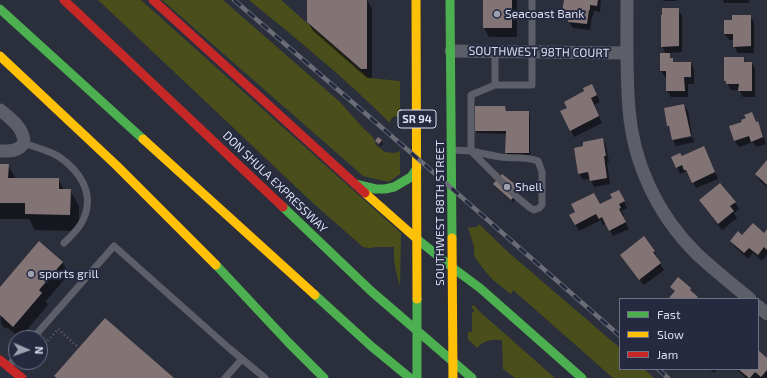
<!DOCTYPE html>
<style>
body{margin:0}
#map{position:relative;width:767px;height:378px;overflow:hidden;background:#2b2e3b;font-family:"Exo 2",sans-serif}
canvas{display:block}
.legend{position:absolute;left:619px;top:298px;width:140px;height:72px;box-sizing:border-box;background:#252a41;border:1px solid #6e7286;margin:0;padding:5px 7px;list-style:none;font-size:12px;color:#dbdeee}
.legend li{display:flex;align-items:center;gap:8px;height:20px}
.legend b{width:20px;border:1px solid #6e7286}
.north{position:absolute;left:8px;top:330px;width:40px;height:40px;box-sizing:border-box;background:#252a41;border:1px solid #6e7286;border-radius:50%;rotate:92deg;font-size:11px;font-weight:700;line-height:16px;text-align:center;color:#dbdeee}
.north::after{content:'';display:block;margin:auto;width:14px;height:18px;background:#9da0af;clip-path:polygon(50% 0,100% 100%,50% 72%,0 100%)}
</style>
<div id="map">
<canvas width="767" height="378"></canvas>
<ul class="legend">
<li><b style="height:5px;background:#4caf50"></b>Fast</li>
<li><b style="height:5px;background:#ffc107"></b>Slow</li>
<li><b style="height:5px;background:#c62828"></b>Jam</li>
</ul>
<div class="north">N</div>
</div>
<script>
const context = document.querySelector('canvas').getContext('2d');
context.lineJoin = 'round';
function paint(path, color) { context.fillStyle = color; context.fill(path, 'evenodd'); }
function stroke(path, color, width, dash) { context.strokeStyle = color; context.lineWidth = width; context.lineCap = dash ? 'butt' : 'round'; context.setLineDash(dash || []); context.stroke(path); }
function drawText(font, color, halo, rows, align = 'center') {
  context.font = font + ' "Exo 2",sans-serif'; context.lineWidth = 4; context.setLineDash([]); context.textBaseline = 'middle'; context.strokeStyle = halo; context.fillStyle = color; for (const [text, x, y, turn = 0] of rows) {
    context.save(); context.translate(x, y); context.rotate((+turn || 0) * Math.PI / 180); context.textAlign = isNaN(turn) ? turn : align; if (halo) context.strokeText(text, 0, 0); context.fillText(text, 0, 0); context.restore();
  }
}
paint(new Path2D(`
 M98,0H141L401,233L400,286C396,273 393,260 394,247H377L369,248L363,247L314,204Z
 M162,0H223L340,102L364,129L372,136L377,146L385,152L395,153L400,151V174L389,182L363,176Z
 M249,0H281L369,78L400,81V120L396,116C392,117 390,119 390,123C346,79 297,39 249,0Z
 M479,224L508,252L620,348V369H644L654,378H613L513,290L511,294L493,280L485,271L476,259L474,255V247L468,227L471,228L473,227H477Z
 M474,305L479,311L555,378H515L503,369L502,340C492,339 484,340 477,348L468,339V332H472V312H474V309H472V306Z`), '#4a4e1a');
paint(new Path2D(`
 M308,0H367L372,9V78H367L313,31L308,22Z
 M484,0H517V37H489L484,28Z
 M565,0H601L600,12L594,11L593,16H592L590,30L573,28L569,22L570,19L567,18L563,12Z
 M663,0H677V1H663Z
 M723,0H749V3H724Z
 M678,9L682,16V52L668,53L674,63H691L694,69V84H688V97H671L667,91V77H665L661,71L666,54L662,46Z
 M750,16L754,22V53H738L734,46V40H729L725,34L734,21Z
 M743,58L746,63H752L755,69V97H743L739,90H731L725,80Z
 M595,91L600,102L594,105L602,123L574,137L571,130Z
 M684,105L688,111L692,135L673,138V140L693,137L694,142L676,146L673,139L671,131L668,126Z
 M505,107L507,112H529L530,115V155H508L506,152L507,134L477,133L476,130Z
 M751,113L756,123H757L761,129L766,144L756,147L753,142L739,147L735,141L730,127L743,122Z
 M603,140L606,146L609,162L607,163L610,184L594,187L590,178L583,180L579,173L584,147Z
 M376,141H381L383,144L381,146Z
 M707,154L718,179L696,188L690,176H689L686,171L680,174L677,167L682,157Z
 M767,162V187L760,181L756,174Z
 M0,165H8L16,179H58L64,190H70L79,206V231L35,230L29,219H0Z
 M494,184L520,190L521,193L513,202L496,187Z
 M622,197L627,208L621,211L624,215L622,216L629,229L613,236L606,223L603,225L601,220L579,231L571,215Z
 M700,201L735,202L739,209L734,213L737,218L722,230L704,207Z
 M767,230V255L762,261L753,253L748,259L735,247L731,241L742,236L764,234Z
 M654,251L658,258H656L664,270L644,285L625,261Z
 M62,262L69,274L46,301L48,305L20,338L7,327L6,329L1,324L0,289Z
 M758,351L766,358H767V378H746L736,369H758Z
 M709,369H717L714,373Z`), '#0007');
paint(new Path2D(`
 M307,0H367V69H361L307,22Z
 M483,0H512V28H483Z
 M564,0H598L597,6L590,5V10H589L587,24L568,22L570,13L562,12Z
 M662,8H679V46L661,47V15H662Z
 M732,15H751V46L733,47V34H724V20H732Z
 M660,53H670V58H673V62H691V77H684L685,91H666V71H660Z
 M724,57H744V62H752V91H738L739,84H726V81H724Z
 M592,84L597,95L591,98L599,116L570,131L560,111L567,108L564,102L584,91L583,88Z
 M684,104L691,136L672,140L669,126H667L664,108Z
 M475,106H505L506,111H529V153H505L506,131H475Z
 M752,112L756,122L758,121L763,137L751,142L749,136L734,141L729,126L742,122L741,120L746,118L744,115Z
 M378,137L382,140L379,144L375,141Z
 M603,138L606,156H604L607,178L590,181L588,172L578,174L574,148L583,146V142Z
 M704,146L715,172L692,183L686,170H684L682,165L676,168L671,157L680,153L682,156Z
 M767,160V185L755,174Z
 M0,164H9L8,178H59V189H71L70,215L25,214V203H0Z
 M502,174L521,189L511,200L493,184Z
 M720,183L736,202L730,206L734,211L718,224L699,200Z
 M619,190L625,201L619,204L621,208L619,209L626,222L609,231L602,217L599,219L596,214L575,225L569,215L575,212L571,204L594,193L600,204L612,198L610,194Z
 M753,223L764,233L767,229V250L764,247L758,255L749,248L744,253L730,241L738,231L742,235Z
 M644,236L655,251L653,252L661,263L639,280L620,255Z
 M39,241L63,262L39,290L42,293L13,327L0,315V287Z
 M678,277L691,288L690,290L698,297L696,299H668L675,291L670,287Z
 M105,318L174,378H57L54,376Z
 M758,350L767,358V370L761,377L755,372L750,378H749L738,369H758Z`), '#827375');
stroke(new Path2D(`
 M40,350L58,329L78,347`), '#61626b', 2.5, [1, 3]);
stroke(new Path2D(`
 M495,52V85H532V0
 M24,143C34,147 47,150 56,155C60,157 63,160 66,162C85,178 94,199 82,222C78,230 70,237 64,243
 M453,150L471,151V95L495,85
 M471,151C480,153 490,155 500,157C513,159 525,156 538,161L542,172V205L539,208L534,210L529,207L517,197Z
 M33,338L114,246L230,349L265,378
 M8,367L16,357
 M225,378L242,359`), '#5c5e68', 7);
stroke(new Path2D(`
 M627,0C627,36 626,73 629,109C633,163 658,216 697,254C714,270 732,284 750,299
 M451,51L627,53
 M0,110C11,119 24,128 24,143C18,152 9,151 0,151
 M758,306L767,314`), '#5c5e68', 13);
stroke(new Path2D(`
 M450,0L452,238
 M0,9L143,139
 M355,184L376,189H385L394,187L411,177L417,168
 M283,207L371,291L472,378
 M417,239L453,268
 M216,265L288,342L324,378
 M453,268L480,288L582,378
 M315,295L371,346L410,378
 M417,299V378`), '#4caf50', 9);
stroke(new Path2D(`
 M416,0L417,299
 M0,56L116,165L216,265
 M143,139L315,295
 M365,193L417,239
 M452,238L453,378`), '#ffc107', 9);
stroke(new Path2D(`
 M64,0L283,207
 M153,0L365,193
 M0,360L22,378`), '#c62828', 9);
const rail = new Path2D(`
 M234,0L417,158L620,336
 M658,369L668,378`);
stroke(rail, '#6a6c76', 4.5);
stroke(rail, '#252a41', 3, [9]);
for (const [x, y, r, color] of [
 [497,14,4,"#9da0af"],
 [507,187,4,"#9da0af"],
 [31,274,4,"#9da0af"]
]) { const dot = new Path2D(); dot.arc(x, y, r, 0, 2 * Math.PI); context.fillStyle = color; context.fill(dot); stroke(dot, '#252a41', 1.5); }
for (const [x, y, w] of [
 [417,119,38]
]) { const box = new Path2D(); box.roundRect(x - w / 2, y - 9, w, 18, 3); context.fillStyle = '#252a41'; context.fill(box); stroke(box, '#dbdeee', 1); }
drawText('bold 11px', '#dbdeee', null, [
 ["SR 94",417,119]
]);
drawText('12px', '#dbdeee', '#252a41', [
 ["Seacoast Bank",505,14],
 ["Shell",515,187],
 ["sports grill",39,274]
], 'left');
drawText('12px', '#dbdeee', '#252a41', [
 ["SOUTHWEST 98TH COURT",539,52,1],
 ["DON SHULA EXPRESSWAY",275,182,44],
 ["SOUTHWEST 88TH STREET",440,213,-90]
]);
</script>
